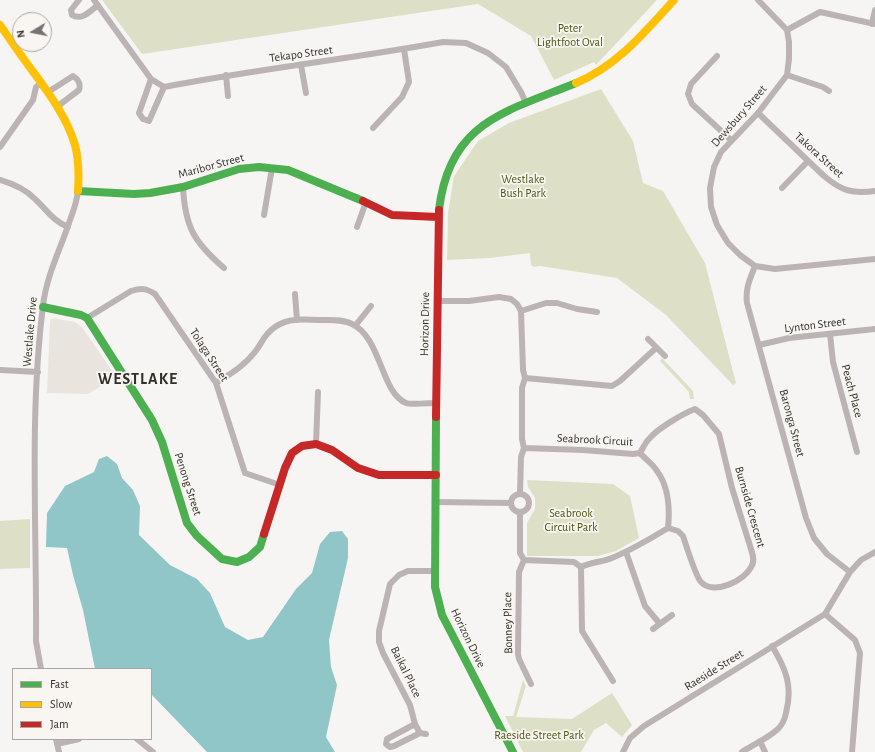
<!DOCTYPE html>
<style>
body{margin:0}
#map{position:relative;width:875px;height:752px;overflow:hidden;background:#f7f5f3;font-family:"Alegreya Sans",sans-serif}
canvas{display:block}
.legend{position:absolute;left:12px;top:668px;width:140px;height:72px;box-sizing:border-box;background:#f9f6f1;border:1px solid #a9a6a3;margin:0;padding:5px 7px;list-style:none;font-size:12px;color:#312f2e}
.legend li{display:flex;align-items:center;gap:8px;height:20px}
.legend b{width:20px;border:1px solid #a9a6a3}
.north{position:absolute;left:12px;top:12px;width:40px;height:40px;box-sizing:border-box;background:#f9f6f1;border:1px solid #a9a6a3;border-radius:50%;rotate:260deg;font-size:11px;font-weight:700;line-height:16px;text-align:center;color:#312f2e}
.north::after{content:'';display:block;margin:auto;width:14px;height:18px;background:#767473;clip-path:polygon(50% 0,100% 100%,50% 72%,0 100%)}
</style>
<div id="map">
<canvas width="875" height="752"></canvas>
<ul class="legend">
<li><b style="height:5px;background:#4caf50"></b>Fast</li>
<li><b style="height:5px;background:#ffc107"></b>Slow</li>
<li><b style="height:5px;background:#c62828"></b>Jam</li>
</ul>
<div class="north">N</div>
</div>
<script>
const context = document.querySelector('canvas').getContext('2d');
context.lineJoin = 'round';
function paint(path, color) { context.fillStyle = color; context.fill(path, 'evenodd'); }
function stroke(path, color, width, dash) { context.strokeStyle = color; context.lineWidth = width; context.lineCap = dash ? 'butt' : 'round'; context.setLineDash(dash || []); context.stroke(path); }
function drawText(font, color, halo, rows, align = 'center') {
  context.font = font + ' "Alegreya Sans",sans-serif'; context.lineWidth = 3.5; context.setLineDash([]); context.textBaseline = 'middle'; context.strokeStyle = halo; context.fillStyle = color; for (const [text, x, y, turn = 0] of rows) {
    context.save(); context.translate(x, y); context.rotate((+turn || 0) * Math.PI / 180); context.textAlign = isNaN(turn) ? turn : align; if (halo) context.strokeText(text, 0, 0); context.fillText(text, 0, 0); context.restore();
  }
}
paint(new Path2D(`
 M54,318L75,322L82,327L116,377L88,394L47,393L50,322L51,319Z`), '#e9e5de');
paint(new Path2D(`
 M102,0H657L596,65L594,62L554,80L531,36L478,4L142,54Z
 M601,89L633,141L643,183L663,191L705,263L736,383L733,385L666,315L617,278L540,266L534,267L531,265L530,253L490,258L447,260L448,213L454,176L478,141L509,123Z
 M662,358L693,391L694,399H690L689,392L660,361Z
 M527,480L613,484L630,496L639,538L616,551L598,556H527V523L535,509V498L528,487Z
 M30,519V568L0,569V521Z
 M523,680L526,686L516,717L572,719L612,693L632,725L622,737L606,723L594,730L581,752H523L505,716H513Z`), '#dde0c6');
paint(new Path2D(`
 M107,456L117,464L122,478L133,490L140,506L139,535L170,565L197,579L210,593L225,627L248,640L263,637L296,589L312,573L320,544L330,532L342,531L348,539V558L329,640L331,667L337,685L326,737L335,752H207L151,694V669H95L83,610L73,575L67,548L46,547L47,513L65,486L94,472L99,459Z`), '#90c6c8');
stroke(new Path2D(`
 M79,0L71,10L72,15C82,21 90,11 98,5
 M94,0L151,79L164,87C257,69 350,59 443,42L466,43L488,53L506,67L521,92L526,103
 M758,0L787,30L789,42V59L787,75L758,113L721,152L714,167L710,188L711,207L717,225L728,243L740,255L755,266L775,269L875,259
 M872,24L875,10
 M787,30L820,12L875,24
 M717,56L691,84L688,94L692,104L731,140
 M301,65L306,93
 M226,75L228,96
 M787,75L823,87L829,91
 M151,79L139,113L143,119L149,121L164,87
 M48,92L73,76C78,79 81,84 79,90L58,106
 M758,113L824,176C842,191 852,194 875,191
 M373,128L402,97L409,82L404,49
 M0,147L33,100L36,87L41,83
 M0,180C14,184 25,189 35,199C46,209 53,221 68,227
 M183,187C185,227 194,242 224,268
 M782,188L808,161
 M264,215L272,168
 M357,227L366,202
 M755,266C750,279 745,289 747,303L806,518L814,538L827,554L850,572
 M295,294L297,320
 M438,301H469L499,297L511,299L517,304L521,311L523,370L525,378L522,388V439L524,448L521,457L520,494
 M521,311L546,303H557L577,309L597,312
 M87,318L131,291C141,288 146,288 155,294L216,383L245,473L280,485
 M355,326L371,306
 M830,334L833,362L857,452
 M648,339L665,356
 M759,345L789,338L875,329
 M0,370L38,372
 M525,378L612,386L620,381L656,348
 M216,383C230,374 244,366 254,353C262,344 263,335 275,327C288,318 303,319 319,320C329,320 342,319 352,324C381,337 381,393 406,403C411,405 430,403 436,403
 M316,444L318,392
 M640,453C643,448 645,443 649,439C657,429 682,414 695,409L703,415L719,434L732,488L751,549C753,555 755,562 751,567C745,580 714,596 701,582C696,577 686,545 683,536L678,531L668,528
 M511 503a9 9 0 1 1 18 0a9 9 0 1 1-18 0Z
 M435,502L511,503
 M520,512V553L524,560L574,562L581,567C591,562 602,562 612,558C631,550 650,539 668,528C670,508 669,487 657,471C653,464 645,459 640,453L633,454L583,450L524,448
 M626,552L645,606L660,624
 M524,560L519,572L518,654L519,659L531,684
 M581,567L582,631L613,681
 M825,614L855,640L860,653L852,752
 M653,629L672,615
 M41,669L36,641C37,530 29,416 43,306C46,277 60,250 69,223C73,212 77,202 78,191
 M415,724L387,739L386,744L390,747L394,746L420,733
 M426,734L420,733L415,724L410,705L383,653L379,642V631L390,584L399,575L408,571H435
 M56,739L59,752
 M137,739L153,752
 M760,741L765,752
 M57,744L79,739
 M623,752L630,738L644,726L825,614L850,572L861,560L875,552
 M742,752C753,745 768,738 778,729C782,725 785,718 786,713C793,686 786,669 772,646`), '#bcb3b5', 6);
stroke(new Path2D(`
 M78,191L134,194L150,193L183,187L239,169L259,167L288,170L363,201
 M439,210C449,122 505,112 576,83
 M43,307L81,315L87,318L152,420L162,442L187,523L197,536L222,559L237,562L249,557L260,547L264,534
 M436,417L435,587L442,615L513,752`), '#4caf50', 8);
stroke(new Path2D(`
 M0,25C11,41 22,57 34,73C50,95 67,118 75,145C79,160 79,175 78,191
 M576,83C617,66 645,32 674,0`), '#ffc107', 8);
stroke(new Path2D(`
 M363,201L392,215L438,217
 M436,417L439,210
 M264,534L285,468L292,453L302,446L316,444L332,450L358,468L379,475H436`), '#c62828', 8);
drawText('12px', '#4e5414', '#f9f6f1', [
 ["Peter",570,28],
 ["Lightfoot Oval",570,42],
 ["Westlake",523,179],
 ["Bush Park",523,193],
 ["Seabrook",571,513],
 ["Circuit Park",571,527],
 ["Raeside Street Park",539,735]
]);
drawText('12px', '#312f2e', '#f9f6f1', [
 ["Tekapo Street",301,54,-8],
 ["Dewsbury Street",739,116,-49],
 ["Takora Street",819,155,42],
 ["Maribor Street",211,166,-15],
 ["Horizon Drive",425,324,-89],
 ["Lynton Street",815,325,-7],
 ["Westlake Drive",30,332,-85],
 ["Tolaga Street",209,355,57],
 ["Peach Place",852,391,75],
 ["Baronga Street",792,423,75],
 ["Seabrook Circuit",595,440,3],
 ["Penong Street",188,484,72],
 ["Burnside Crescent",750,507,74],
 ["Bonney Place",508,623,-91],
 ["Horizon Drive",468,638,64],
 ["Raeside Street",714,670,-32],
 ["Baikal Place",406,672,64]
]);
context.letterSpacing = '1px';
drawText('bold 16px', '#312f2e', '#f9f6f1', [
 ["WESTLAKE",138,379]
]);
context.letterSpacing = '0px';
</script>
